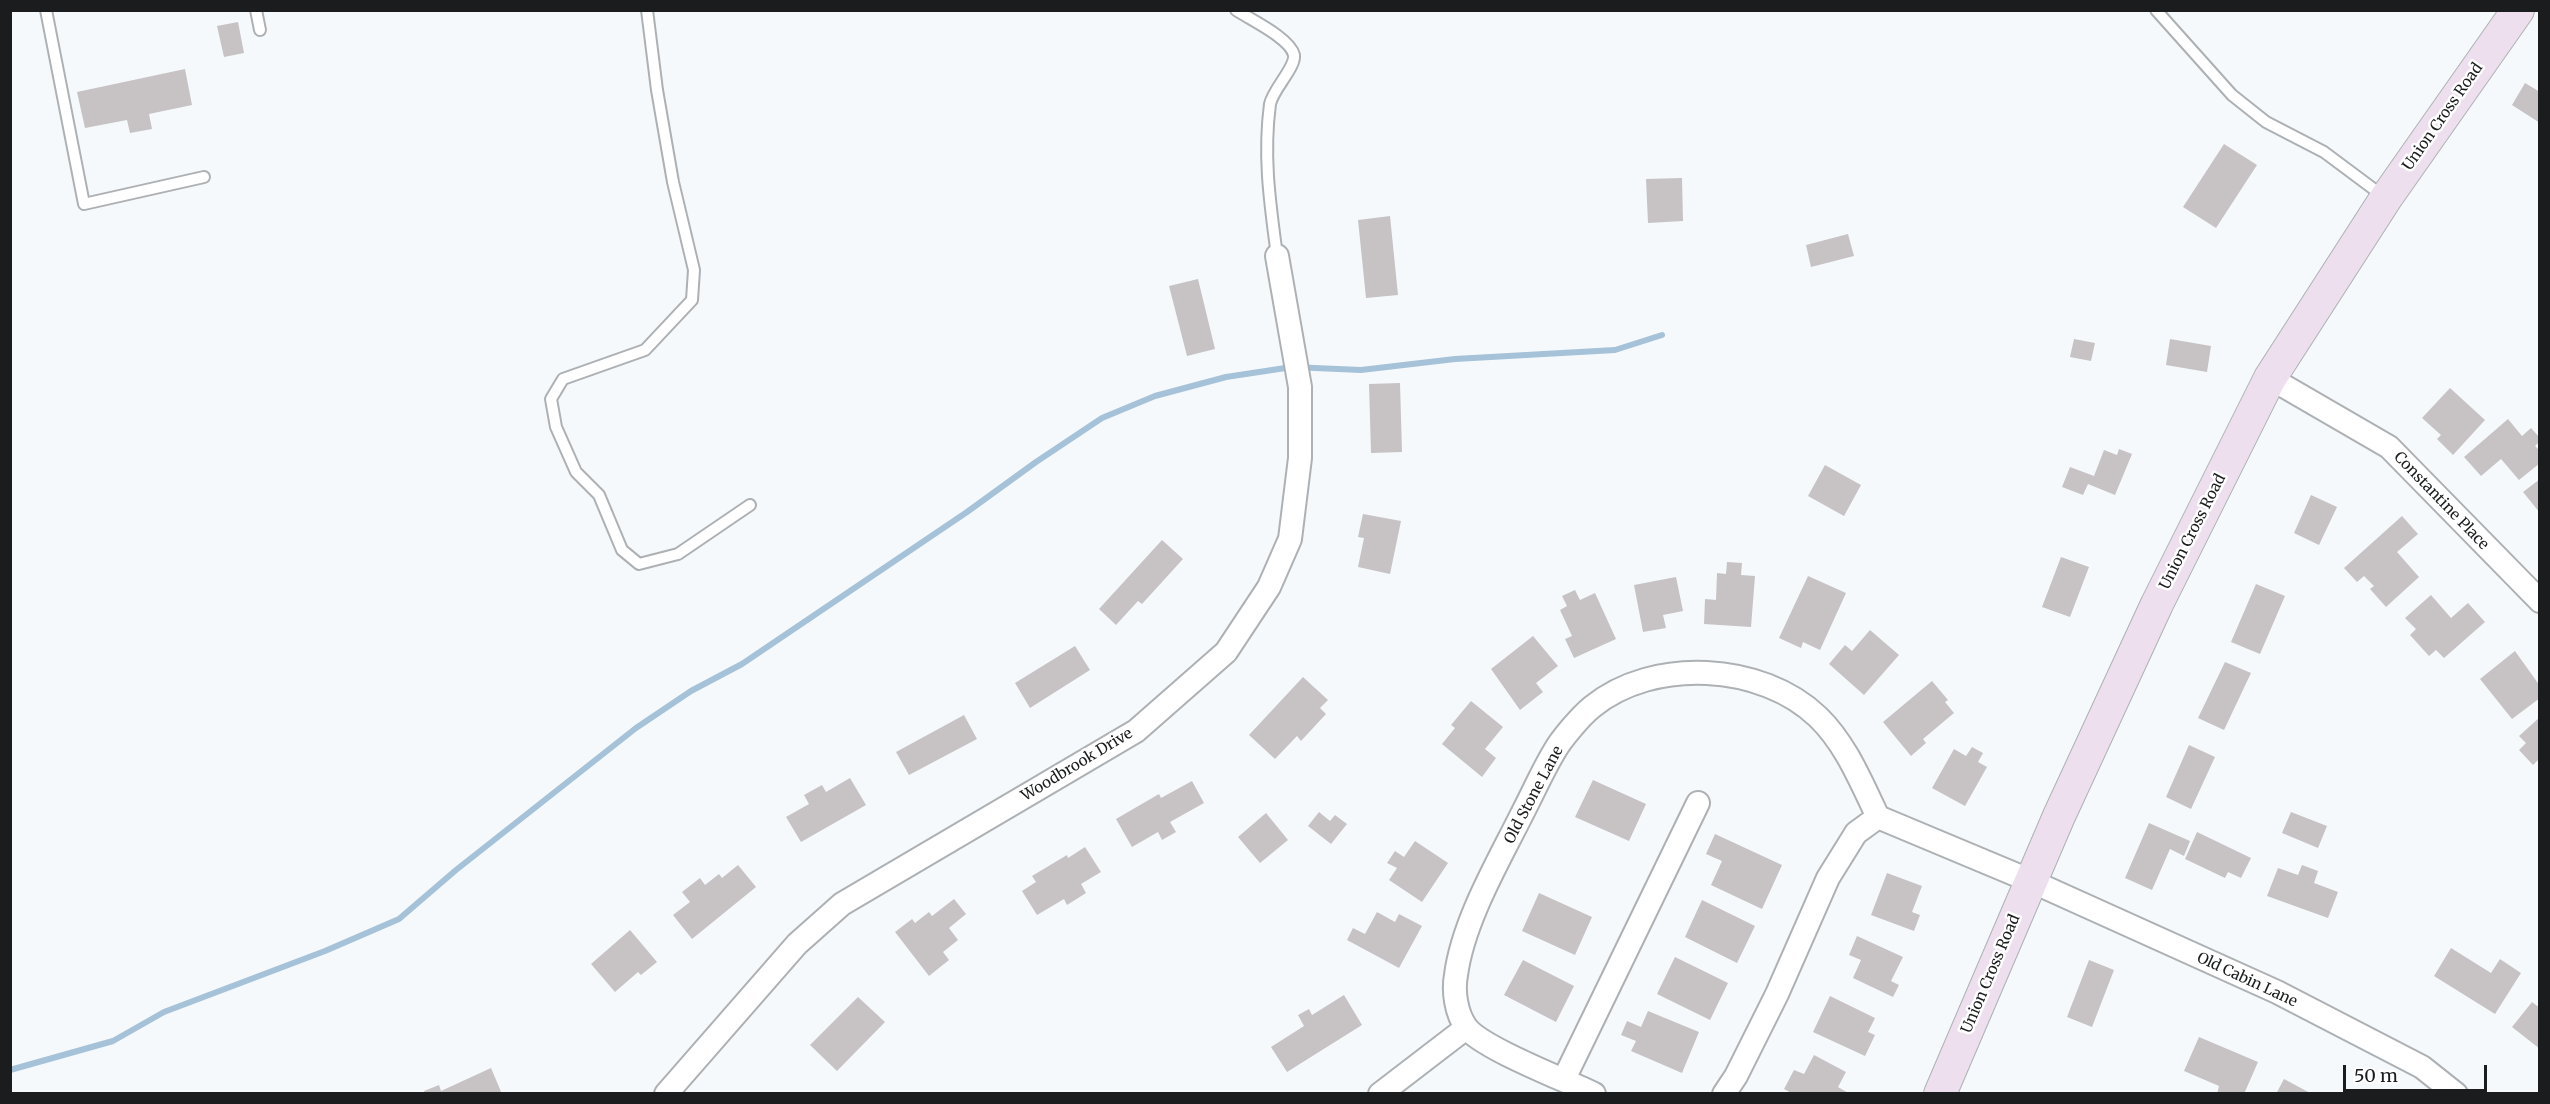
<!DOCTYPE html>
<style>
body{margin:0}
#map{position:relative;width:2550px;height:1104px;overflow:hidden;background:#f5f9fc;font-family:Merriweather,serif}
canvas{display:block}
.frame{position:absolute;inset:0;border:12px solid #1b1c1d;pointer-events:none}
.scale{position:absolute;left:2343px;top:1065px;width:144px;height:27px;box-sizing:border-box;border:3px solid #1b1c1d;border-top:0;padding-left:8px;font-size:18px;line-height:21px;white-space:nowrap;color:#1b1c1d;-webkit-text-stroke:4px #fff;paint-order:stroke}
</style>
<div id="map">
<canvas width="2550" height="1104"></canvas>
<div class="frame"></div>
<div class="scale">50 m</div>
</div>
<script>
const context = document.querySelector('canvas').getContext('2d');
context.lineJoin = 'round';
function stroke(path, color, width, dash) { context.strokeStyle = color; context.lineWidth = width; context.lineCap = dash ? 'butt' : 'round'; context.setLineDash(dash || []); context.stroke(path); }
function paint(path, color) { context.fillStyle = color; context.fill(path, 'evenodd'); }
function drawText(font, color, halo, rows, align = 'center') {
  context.font = font + ' Merriweather,serif'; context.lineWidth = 5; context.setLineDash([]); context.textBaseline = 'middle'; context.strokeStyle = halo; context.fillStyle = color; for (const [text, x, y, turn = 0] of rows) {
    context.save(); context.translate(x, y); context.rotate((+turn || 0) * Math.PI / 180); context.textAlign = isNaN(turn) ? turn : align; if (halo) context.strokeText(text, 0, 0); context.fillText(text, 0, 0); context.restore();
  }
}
stroke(new Path2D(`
 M10,1070L113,1041L164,1012L325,951L399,919L456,870L636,728L691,691L742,664L967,512L1036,462L1102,418L1155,396L1226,377L1292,367L1361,370L1455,359L1615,350L1662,335`), '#a5c2d8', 6);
paint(new Path2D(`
 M238,22L244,53L224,57L217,26Z
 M185,69L192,105L149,114L152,129L130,133L127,120L85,128L77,92Z
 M2525,83L2540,92V123L2512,105Z
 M2224,144L2257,165L2216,228L2183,207Z
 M1682,178L1683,221L1648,223L1646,179Z
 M1390,216L1398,295L1366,298L1358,220Z
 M1848,234L1854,256L1811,267L1806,245Z
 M1198,279L1215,349L1187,356L1169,286Z
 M2074,339L2095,343L2091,361L2070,357Z
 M2170,339L2211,346L2207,372L2166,365Z
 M1400,383L1402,452L1371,453L1369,384Z
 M2450,388L2485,420L2453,455L2437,439L2441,435L2422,418Z
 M2508,419L2522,436L2531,428L2540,438V441L2535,446L2540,451V463L2519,480L2501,459L2481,476L2464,457Z
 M2119,449L2132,454L2115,495L2088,484L2083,495L2062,487L2070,467L2094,476L2104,450L2117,455Z
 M1825,465L1861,485L1844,516L1808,496Z
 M2540,479V513L2523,492Z
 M2311,495L2337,507L2319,545L2294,533Z
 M1363,514L1401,521L1390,574L1358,567L1364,538L1358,537Z
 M2402,516L2418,534L2397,552L2419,577L2386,607L2370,589L2374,586L2364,576L2357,582L2344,568Z
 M1162,540L1183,559L1142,604L1138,601L1116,625L1099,609Z
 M2061,557L2089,567L2070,617L2042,607Z
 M1727,562L1742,563L1741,575L1755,576L1751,627L1704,624L1705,599L1716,600L1717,573L1726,574Z
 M1808,576L1846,593L1820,650L1803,642L1801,648L1779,638Z
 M1676,577L1683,611L1663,615L1666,628L1643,632L1634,585Z
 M2256,584L2285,596L2260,654L2231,642Z
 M1575,590L1580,600L1595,593L1616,639L1574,658L1565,639L1572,636L1560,610L1567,606L1562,596Z
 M2431,595L2451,618L2468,603L2485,622L2444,658L2436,650L2429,656L2410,635L2416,629L2405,618Z
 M1870,630L1899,655L1864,695L1829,664L1845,645L1852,651Z
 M1533,636L1558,666L1536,683L1543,692L1520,710L1491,669Z
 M1075,646L1090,670L1030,708L1015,683Z
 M2515,651L2540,686V698L2512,719L2480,679Z
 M2225,662L2251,673L2224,730L2198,718Z
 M1303,677L1328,700L1320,708L1326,714L1301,741L1297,736L1275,759L1249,735Z
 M1932,681L1948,700L1945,702L1954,713L1923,739L1926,743L1911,756L1883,722Z
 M1471,701L1503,727L1485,749L1496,758L1482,777L1442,744L1455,728L1451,725Z
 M964,715L977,739L909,775L896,752Z
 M2540,717V758L2533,765L2519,750L2526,743L2519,736Z
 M2189,745L2215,757L2191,809L2166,797Z
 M1972,747L1983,753L1978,762L1987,767L1965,806L1932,788L1954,749L1966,756Z
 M850,778L866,805L801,842L786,817L809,804L804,795L822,785L826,792Z
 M1593,780L1646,804L1629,841L1575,817Z
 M1192,781L1204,803L1170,822L1176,832L1162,840L1158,832L1132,847L1116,819L1159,794L1161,798Z
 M1319,812L1330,821L1335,815L1347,824L1331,844L1308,826Z
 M2291,812L2327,826L2318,848L2282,833Z
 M1266,813L1288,840L1260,863L1238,837Z
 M2149,823L2190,841L2184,856L2170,849L2152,890L2125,878Z
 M2197,832L2251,858L2241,878L2228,872L2225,878L2185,859Z
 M1715,834L1782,865L1762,909L1711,885L1722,861L1706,854Z
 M1415,841L1448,863L1422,902L1389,880L1397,868L1387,863L1395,851L1404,857Z
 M1085,847L1101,872L1081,884L1086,893L1067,905L1064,899L1037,915L1022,891L1036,882L1032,876L1067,855L1068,858Z
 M738,865L756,887L692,939L673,915L690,902L682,892L700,878L705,885L719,874L722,878Z
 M2302,865L2318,871L2314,883L2338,892L2328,918L2267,896L2278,868L2298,875Z
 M1887,873L1922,886L1912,912L1920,915L1914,931L1871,915Z
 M1539,893L1592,917L1575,955L1522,931Z
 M954,899L966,914L949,928L958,940L943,952L949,960L929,976L895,932L912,919L915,923L929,912L932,916Z
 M1702,900L1755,926L1737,963L1685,937Z
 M1377,912L1395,922L1399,914L1422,926L1399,968L1347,940L1353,928L1365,934Z
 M630,930L657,962L641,975L638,972L615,992L591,964Z
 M1857,936L1903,957L1891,981L1899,985L1893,997L1853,978L1861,960L1849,955Z
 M2451,948L2491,973L2500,959L2521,973L2495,1014L2434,976Z
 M1675,957L1728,983L1710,1020L1657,994Z
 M1523,960L1574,986L1556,1022L1504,995Z
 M2089,960L2114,970L2092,1027L2067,1017Z
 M1344,995L1362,1025L1287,1072L1271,1047L1304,1026L1298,1015L1309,1009L1312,1015Z
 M1830,996L1875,1018L1868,1032L1875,1035L1865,1056L1813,1032Z
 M858,997L885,1022L837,1071L810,1045Z
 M2532,1002L2540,1008V1049L2512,1027Z
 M1648,1011L1699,1032L1682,1073L1631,1051L1636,1041L1621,1035L1627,1021L1641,1027Z
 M2199,1037L2258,1062L2244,1094H2217L2219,1086L2184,1071Z
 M1814,1055L1846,1072L1838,1087L1850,1094H1793L1784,1089L1794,1070L1804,1074Z
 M491,1068L502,1094H425L424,1091L439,1085L441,1091Z
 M2284,1079L2312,1094H2276Z`), '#c7c2c4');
const service = new Path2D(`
 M46,10L84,204L204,177
 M256,10L260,30
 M647,10L657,90L673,182L694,270L692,300L645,350L563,379L551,399L556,427L576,472L599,495L622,550L639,564L678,554L750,505
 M1236,10C1251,20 1290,38 1294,55C1296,67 1273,89 1270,104C1263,157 1270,203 1277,256
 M2156,10L2232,95L2266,122L2324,152L2383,196`);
const minor = new Path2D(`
 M2270,378L2389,447L2540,601
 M1564,1079L1698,803
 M666,1094L797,944L842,904L1136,731L1226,652L1269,587L1290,539L1300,458V387L1277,256
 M1380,1094L1466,1028
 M1594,1094C1566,1080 1481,1048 1466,1027C1456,1013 1453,991 1456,975C1463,922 1497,864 1521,816C1532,795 1542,772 1554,752C1561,739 1581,716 1592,707C1653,657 1762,663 1818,717C1846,744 1861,782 1878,817L2031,881L2277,992L2422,1067L2456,1094
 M1724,1094L1736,1076L1777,994L1828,878L1856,833L1878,817`);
const secondary = new Path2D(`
 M1940,1094L2059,816L2157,604L2270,378L2386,198L2518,10`);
stroke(service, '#adb1b4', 14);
stroke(minor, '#adb1b4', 26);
stroke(secondary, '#adb1b4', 34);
stroke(service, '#fff', 10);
stroke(minor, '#fff', 22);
stroke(secondary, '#eddfee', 32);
drawText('15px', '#1b1c1d', '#fff', [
 ["Union Cross Road",2443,117,-55],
 ["Constantine Place",2441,501,46],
 ["Union Cross Road",2193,532,-63],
 ["Woodbrook Drive",1077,765,-31],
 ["Old Stone Lane",1534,795,-62],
 ["Union Cross Road",1991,974,-67],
 ["Old Cabin Lane",2247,980,25]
]);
</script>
